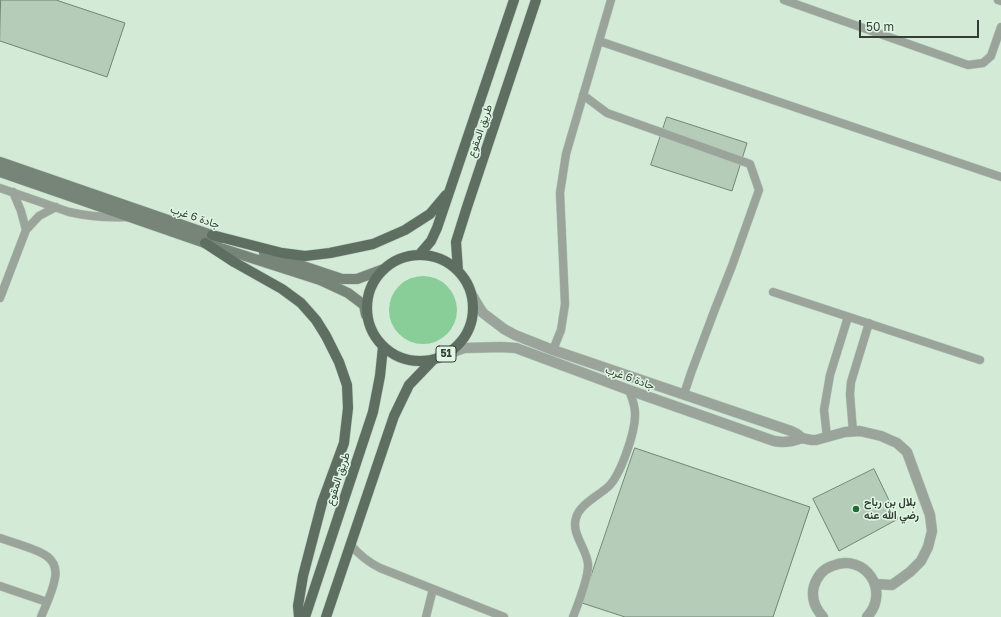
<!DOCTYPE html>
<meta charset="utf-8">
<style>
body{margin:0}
#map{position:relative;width:1001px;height:617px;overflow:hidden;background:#d3ead7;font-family:"Golos Text",sans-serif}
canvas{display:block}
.scale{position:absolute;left:859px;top:20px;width:120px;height:18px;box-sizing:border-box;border:2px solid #343d36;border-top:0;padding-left:5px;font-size:12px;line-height:14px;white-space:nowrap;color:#343d36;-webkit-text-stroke:3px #e0f7e4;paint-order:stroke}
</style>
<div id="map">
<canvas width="1001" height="617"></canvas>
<div class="scale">50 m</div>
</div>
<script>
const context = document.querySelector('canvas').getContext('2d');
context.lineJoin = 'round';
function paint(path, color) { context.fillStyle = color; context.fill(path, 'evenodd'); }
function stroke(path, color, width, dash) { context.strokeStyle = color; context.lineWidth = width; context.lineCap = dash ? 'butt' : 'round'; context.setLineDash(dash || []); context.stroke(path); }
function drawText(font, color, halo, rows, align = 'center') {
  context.font = font + ' "Golos Text",Vazirmatn,sans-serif'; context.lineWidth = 3; context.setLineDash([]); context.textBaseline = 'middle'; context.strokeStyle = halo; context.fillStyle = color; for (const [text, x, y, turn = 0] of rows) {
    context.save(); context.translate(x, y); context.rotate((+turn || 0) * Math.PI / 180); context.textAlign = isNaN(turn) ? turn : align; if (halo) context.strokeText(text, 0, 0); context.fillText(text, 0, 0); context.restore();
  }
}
paint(new Path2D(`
 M389 310a34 34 0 1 1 68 0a34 34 0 1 1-68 0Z`), '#89cd98');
const building = new Path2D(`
 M1,0H56L125,23L107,77L0,41Z
 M667,117L747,143L732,191L651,165Z
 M635,448L810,507L773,617H625L582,603Z
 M874,469L898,519L839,551L813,499Z`);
paint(building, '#b5ccb9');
stroke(building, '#718675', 1);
const service = new Path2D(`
 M784,0L968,65L983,63L991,56L1001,27
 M998,0L1001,1
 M599,41L1001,177
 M583,95L607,113L750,164L759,190L732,266L715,309L691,373L684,394
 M0,188L69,212C91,217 107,218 128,217
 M13,192L21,211L26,230
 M773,292L980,360
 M0,298L26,230L39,216L56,207
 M553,350L561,330L565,304L560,193L566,154L611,0
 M853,432L850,394L851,382L869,323
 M827,437L824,410L830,375L848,317
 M0,538C8,541 16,543 24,546C39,551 59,557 55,578C53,591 46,605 41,617
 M350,544C359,555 368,562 380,568L504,617
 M0,586L47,602
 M426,617L433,589
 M573,617C578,604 589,577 588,564C587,549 571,534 576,518C579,505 599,495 608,487C621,475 636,430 635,413C635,405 632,398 629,390`);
const minor = new Path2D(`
 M472,295L479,307L483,313L504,329L515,335L553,350L791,431L797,434L802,438L811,440H816L845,432L860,431L881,436L897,443L907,452L930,515L932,531L928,547L921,561L910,572L892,585L875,584
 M450,353L464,348L501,347L516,348L629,390L774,441C784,443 792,442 802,438
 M823,617C815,608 811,597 814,586C817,577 823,569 832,566C865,552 891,591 867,617`);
const secondary = new Path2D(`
 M0,162L220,238
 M0,172L205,243L320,280L348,293L364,305L366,315
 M264,253L342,279H357L384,269`);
const primary = new Path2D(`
 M212,235L282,253L305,256L330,253L373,244L405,230L430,214L446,195
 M205,243L234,262L282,289L301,303L316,320L326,336L339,362L347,385L348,408L344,443L322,503L303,576L298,606L299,617
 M419,255L431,241L437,228L514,0
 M367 308a53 53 0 1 1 106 0a53 53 0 1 1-106 0Z
 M458,271L456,242L467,207L536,0
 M305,617L373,412L380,376L383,347
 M326,617L394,416L409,385L433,360`);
stroke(service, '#b3c7b7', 9);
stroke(minor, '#b3c7b7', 11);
stroke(secondary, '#b3c7b7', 11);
stroke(primary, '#b3c7b7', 11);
stroke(service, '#9aa49b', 8);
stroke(minor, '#9aa49b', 10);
stroke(secondary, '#778579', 10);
stroke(primary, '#5e6f61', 10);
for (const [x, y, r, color] of [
 [856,509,4,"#226b39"]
]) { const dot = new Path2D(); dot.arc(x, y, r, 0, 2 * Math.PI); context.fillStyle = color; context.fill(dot); stroke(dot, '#e0f7e4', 1.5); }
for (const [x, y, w] of [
 [446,354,20]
]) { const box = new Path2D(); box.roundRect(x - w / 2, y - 8, w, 16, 3); context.fillStyle = '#e0f7e4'; context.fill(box); stroke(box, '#343d36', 1); }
drawText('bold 10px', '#343d36', null, [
 ["51",446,354]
]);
drawText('11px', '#343d36', '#e0f7e4', [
 ["طريق المقوع",480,131,-71],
 ["جادة 6 غرب",195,217,19],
 ["جادة 6 غرب",630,378,20],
 ["طريق المقوع",338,479,-72]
]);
drawText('bold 11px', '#343d36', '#e0f7e4', [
 ["بلال بن رباح",864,503],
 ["رضي الله عنه",864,516]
], 'left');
</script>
